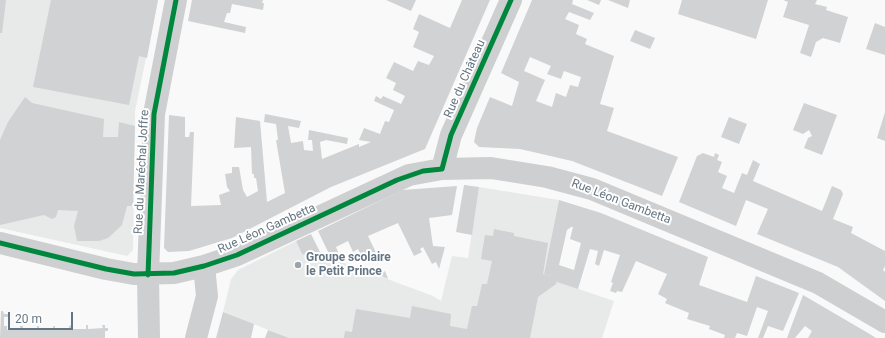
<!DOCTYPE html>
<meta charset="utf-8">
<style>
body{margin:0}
#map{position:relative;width:885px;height:338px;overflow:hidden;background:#f9f9f9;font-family:Roboto,sans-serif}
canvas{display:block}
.scale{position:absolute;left:8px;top:312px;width:65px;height:18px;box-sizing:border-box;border:2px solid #657683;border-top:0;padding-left:5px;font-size:12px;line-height:14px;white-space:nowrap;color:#657683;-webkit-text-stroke:3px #fff;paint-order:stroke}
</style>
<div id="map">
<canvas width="885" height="338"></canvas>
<div class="scale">20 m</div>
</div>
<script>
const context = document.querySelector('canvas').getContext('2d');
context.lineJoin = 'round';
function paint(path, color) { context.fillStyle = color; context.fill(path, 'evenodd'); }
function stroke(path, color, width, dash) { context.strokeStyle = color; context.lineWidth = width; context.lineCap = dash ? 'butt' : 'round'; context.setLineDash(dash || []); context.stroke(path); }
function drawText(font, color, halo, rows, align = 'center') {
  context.font = font + ' Roboto,sans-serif'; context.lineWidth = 4; context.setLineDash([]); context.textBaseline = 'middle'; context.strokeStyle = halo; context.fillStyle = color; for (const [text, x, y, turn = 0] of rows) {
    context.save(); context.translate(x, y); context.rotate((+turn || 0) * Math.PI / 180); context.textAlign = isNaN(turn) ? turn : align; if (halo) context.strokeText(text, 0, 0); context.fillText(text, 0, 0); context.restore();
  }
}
paint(new Path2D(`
 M0,0H158L135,111L133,250L127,256L0,228Z
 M479,187L559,200L544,274L558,278V282L614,301L602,338H289L223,312L231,279L238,270L296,241L302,254L318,260L331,258L433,296L441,301L452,256L468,258Z`), '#e8e9e9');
paint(new Path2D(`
 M0,0H6L2,33H0Z
 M51,0H158L147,58L139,56L129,105L33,87Z
 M192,0H263L262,3H264L263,10L232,4L230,13H227L224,22L246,27L245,33L188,21Z
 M386,0H416L411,11Z
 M462,0H490L425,149L331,187L232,238L189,251L168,252L164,248L169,115L185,117V137H189L190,132H194L191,206L221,205L219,195L230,191L227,187L225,174L232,173V167H239L243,190L247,197L258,191L256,178H254V174H252L251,147L234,148L236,117L260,121L267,202L285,193L276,140H278L276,124L264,122L265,114L301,121L299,128L288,126L291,143L303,141L304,150L313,151L312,140H308L309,130L348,138L347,144L326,140L320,142L322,159L359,144V147L371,142L359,140L364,128L380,134L385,121L389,122L394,110L374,101L376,96L381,99L383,96L401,104L405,96L393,90L396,83L386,78L394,62L413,71L418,61L429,65L434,56L413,47L419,32L413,29L419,14L450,28Z
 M532,0H573L572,4L594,13L590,20L569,12L565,19L579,25L576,34L587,39L585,44L614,56L600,104L614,108L607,131L678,157L662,196L572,161L520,149L479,147L474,142L477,128L490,97L512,106L519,82L501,73ZM530,57L551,66L547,74L561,79L564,71L581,77L578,87L570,85L566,97L556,93L552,107L536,101L545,80L524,71Z
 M587,0H601L599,5Z
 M608,0H630L628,8Z
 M682,0H768L756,39L678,14Z
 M783,0H817L815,4L827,7L826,10L848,17L840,43L823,38L816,42L811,57L800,53L809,25L783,17L788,2Z
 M875,23L885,27V55L866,49Z
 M635,30L655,38L650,49L630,41Z
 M25,97L32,103L104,119L103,137H118L119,122L135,126L133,206H127L122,225L108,238L99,241H77L74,226L78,211L58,210L56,217L52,219L44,215L0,225V140L8,122Z
 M804,103L837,115L822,155L804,148L808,138L812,136L809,130L803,134L793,130Z
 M885,112V141L877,138Z
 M729,117L747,124L739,144L721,137Z
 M703,153L714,157L715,153L719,155L717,160L722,162L718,172L727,176L722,188L734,193L742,173L747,175L753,160L760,164L753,181L822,211L832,186L841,190L843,194L833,219L853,227L851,233L885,251V266L883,270L885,272V301L838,267L757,234L768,209L746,200L736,226L679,202L697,156Z
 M464,185L479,187L472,235L456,232Z
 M457,186L452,215L429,218L433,246L445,247L439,269L436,262L432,264L423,247L420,249L422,252L414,256L398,223L368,236L380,261L374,263L370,254L362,258L358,249L353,252L348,241L336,247L342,262L331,258L318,231L402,190Z
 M559,200L601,213L708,257L699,285L747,302L756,276L799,293L783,331L768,326L763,338H758L768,311L757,307L747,336L737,333L735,338H724L725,335L709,329L710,326L687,319L689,313L665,303L667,299L658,294L667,274L636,261L622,292L617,291L616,293L610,291L613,283L611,282L620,255L604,250L599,266L595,264L598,251L590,249L578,289L557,282L558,278L544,274ZM571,227H573L570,239L581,243L574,270L559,265L567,230Z
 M494,229L514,233V236L548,243L543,274L558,278L556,284L538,297L530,338H344L345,331L352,332L356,309L410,318L412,306L451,314L450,326L467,329L472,306H477L482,284H487L492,261L481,259L485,235L493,236Z
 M311,234L321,254L318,260L302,254L296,241Z
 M385,271L388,279L379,275Z
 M803,295L868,333L876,338H808L812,331L805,326L795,338H787Z
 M1,311H3L4,314H8V317H4V326H7V330H20V326H23V330L37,329V326H39V330L53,329V326H55V329H69V326L72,325V329H86V325H88V329L103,328L102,325H105V328H108V331H105V338H0Z
 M223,312L254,324L251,338H216Z
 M268,330L284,336L289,338H265Z`), '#d0d2d3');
stroke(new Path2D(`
 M442,169L451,135L511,0
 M0,243L106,269L134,274L174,273L204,266L237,255L409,175L442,169L491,168L547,177L592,189L818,283L885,322
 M149,338L148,275L154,114L176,0
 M196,338L207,296L204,266`), '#cecfd0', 22);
stroke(new Path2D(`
 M0,243L106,269L134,274L174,273L204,266L237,255L397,180L423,171L442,169L451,135L511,0
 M148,275L154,114L176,0`), '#00873e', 5);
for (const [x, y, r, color] of [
 [298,265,4,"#99a4ac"]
]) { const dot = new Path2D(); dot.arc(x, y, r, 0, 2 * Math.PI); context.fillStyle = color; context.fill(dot); stroke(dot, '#fff', 1.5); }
drawText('12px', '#657683', '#fff', [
 ["Rue du Château",465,79,-66],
 ["Rue du Maréchal Joffre",142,172,-87],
 ["Rue Léon Gambetta",621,202,21],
 ["Rue Léon Gambetta",267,229,-24]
]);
drawText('bold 12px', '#657683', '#fff', [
 ["Groupe scolaire",306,258],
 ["le Petit Prince",306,272]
], 'left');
</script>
